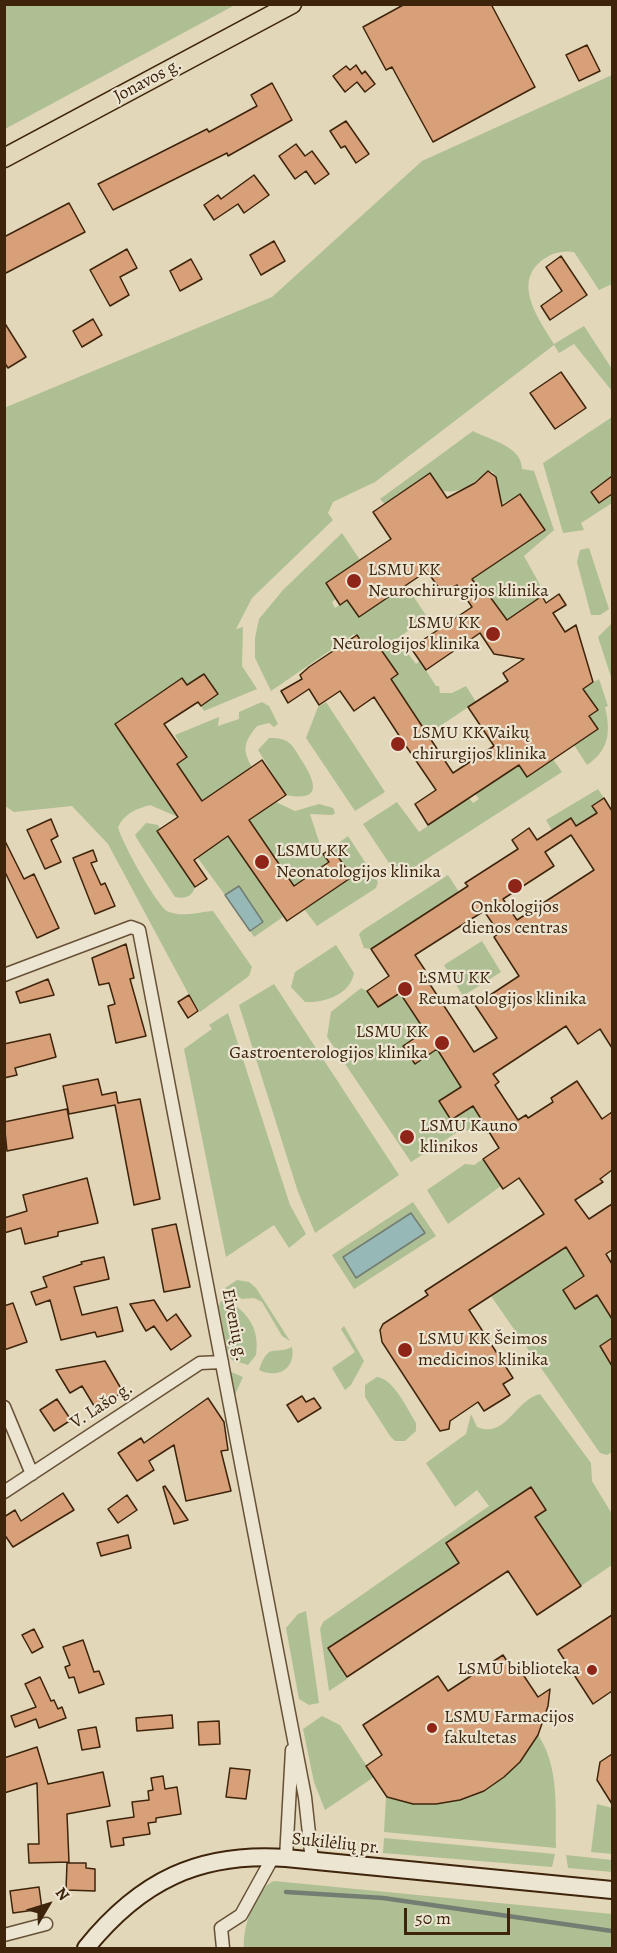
<!DOCTYPE html>
<meta charset="utf-8">
<style>
body{margin:0}
#map{position:relative;width:617px;height:1953px;overflow:hidden;background:#e2d7b9;font-family:Alegreya,serif}
canvas{display:block}
.frame{position:absolute;inset:0;border:6px solid #3e240b;pointer-events:none}
.north{position:absolute;left:18px;top:1875px;width:60px;height:60px;-webkit-text-stroke:4px #ece5d2;paint-order:stroke;rotate:52deg;font-size:16px;font-weight:700;line-height:24px;text-align:center;color:#3e240b}
.north::after{content:'';display:block;margin:auto;width:21px;height:27px;background:#3e240b;clip-path:polygon(50% 0,100% 100%,50% 72%,0 100%)}
.scale{position:absolute;left:404px;top:1908px;width:106px;height:27px;box-sizing:border-box;border:3px solid #3e240b;border-top:0;padding-left:8px;font-size:18px;line-height:21px;white-space:nowrap;color:#3e240b;-webkit-text-stroke:4px #ece5d2;paint-order:stroke}
</style>
<div id="map">
<canvas width="617" height="1953"></canvas>
<div class="frame"></div>
<div class="north">N</div>
<div class="scale">50 m</div>
</div>
<script>
const context = document.querySelector('canvas').getContext('2d');
context.lineJoin = 'round';
function paint(path, color) { context.fillStyle = color; context.fill(path, 'evenodd'); }
function stroke(path, color, width, dash) { context.strokeStyle = color; context.lineWidth = width; context.lineCap = dash ? 'butt' : 'round'; context.setLineDash(dash || []); context.stroke(path); }
function drawText(font, color, halo, rows, align = 'center') {
  context.font = font + ' Alegreya,serif'; context.lineWidth = 4.5; context.setLineDash([]); context.textBaseline = 'middle'; context.strokeStyle = halo; context.fillStyle = color; for (const [text, x, y, turn = 0] of rows) {
    context.save(); context.translate(x, y); context.rotate((+turn || 0) * Math.PI / 180); context.textAlign = isNaN(turn) ? turn : align; if (halo) context.strokeText(text, 0, 0); context.fillText(text, 0, 0); context.restore();
  }
}
paint(new Path2D(`
 M5,4H235V5L5,129Z
 M612,75V284L599,290L574,252C562,250 550,253 540,262C513,285 540,321 554,344L584,326L612,369V391L574,344L559,353L554,345L375,482L333,502L328,513L333,520L252,598L236,629L243,627L242,666L257,689L204,711L201,706L218,694L204,674L187,685L182,678L115,724L178,817L150,805C136,809 125,813 118,827C121,841 156,904 167,911C180,918 199,912 213,911L252,967L249,976L200,1012L188,993L108,844L72,806L14,812L5,806L4,408L272,297L422,161Z
 M612,417V503L581,523L584,530L563,533L543,463Z
 M473,431C490,440 522,446 522,469L534,471L554,530L524,556L545,594L507,620L489,594L484,597L472,579L544,530L520,494L439,539L500,497L493,472L488,471C472,483 464,494 442,491L430,474L385,504L380,499Z
 M342,533L360,560L326,583L336,599L332,602L335,608L347,600L359,617L406,585L427,617L397,639L416,664L420,661L436,686H439L440,693H452L466,686L476,702L428,734L391,679L398,674L377,644L367,650L354,634L271,691L255,658V638L259,619L283,590Z
 M589,548L609,609L600,615H591L577,562L580,550Z
 M612,623V680L598,637Z
 M599,679L608,706L605,707C611,732 609,750 587,765L574,745L598,729L589,716L598,710L583,689Z
 M262,702L269,706L278,724L274,727L269,723L257,726C245,741 241,749 252,767L212,816L177,764L187,757L175,735L219,717L218,726L239,719V712Z
 M326,702L385,792L355,811L306,738L318,707Z
 M269,738C276,738 282,738 288,742C294,746 298,755 302,761C317,784 321,802 286,795L258,750Z
 M553,759L562,772L408,871L398,872L393,869L363,824L397,802L419,832L469,798L473,803L479,799L475,794L518,763Z
 M598,789L604,798L593,806L597,813L576,826L570,818L552,830L546,820Z
 M276,802L295,811L319,804L333,808L335,813L332,815L310,814L323,854L329,862L294,886L249,820Z
 M146,823L158,825L160,829L158,831L195,887C192,897 185,899 175,897L139,842L135,835Z
 M228,836L283,917L254,937L250,931L263,922L239,886L225,895L197,857Z
 M348,836L378,882L376,888L317,926L304,909L352,877L332,848Z
 M448,875L459,892L371,949L364,948L359,934L363,930Z
 M482,941L501,972L463,996L444,965Z
 M336,945L354,973C350,995 324,1003 305,1002L291,987L295,972Z
 M274,984L399,1175L315,1233L298,1192L239,1005Z
 M361,988L367,991L378,1007L400,993L425,1031L403,1046L415,1064L437,1049L493,1135L474,1130L459,1131L411,1162L327,1037L331,1012Z
 M228,1013L290,1205L306,1234L289,1248L274,1225L226,1257L184,1049L212,1029L209,1025Z
 M483,1159L501,1186L448,1224L427,1190L465,1164L474,1165Z
 M413,1202L436,1236L354,1289L332,1255ZM411,1213L424,1234L356,1278L343,1257Z
 M566,1247L584,1276L563,1290L575,1308L597,1295L612,1319V1338L600,1347L612,1365V1452L607,1455L600,1453L491,1296Z
 M237,1280L249,1282L256,1288L290,1341L282,1336L262,1302L254,1298L242,1299L225,1288Z
 M226,1299C248,1313 260,1328 256,1355L248,1365L232,1360L228,1355L219,1307L220,1302Z
 M344,1326L364,1361L351,1385L345,1390L332,1368L355,1352L341,1329Z
 M292,1347C296,1369 278,1379 259,1370C269,1341 274,1356 292,1347Z
 M231,1372L243,1377L234,1397L229,1373Z
 M377,1377C394,1379 407,1409 416,1423V1431L405,1441H395L390,1436L365,1397V1385Z
 M540,1394L591,1463L592,1481L612,1514V1565L581,1586L535,1517L546,1510L531,1488L446,1543L459,1563L329,1648L347,1679L329,1691L320,1629L323,1622L489,1506L477,1490L455,1507L426,1463L466,1434L471,1414L477,1427C506,1439 515,1400 540,1394Z
 M306,1611L319,1703L309,1705L299,1699L286,1628L298,1614Z
 M322,1716L340,1725L374,1777L325,1810L314,1782L303,1729Z
 M538,1735C560,1767 555,1811 556,1848L384,1832L386,1797C457,1815 498,1796 538,1735Z
 M597,1804L612,1808V1854L591,1852Z
 M384,1838L555,1854L552,1867L383,1853Z
 M566,1855L612,1860V1872L568,1868Z
 M274,1881L612,1914V1948H244C242,1929 255,1888 274,1881Z`), '#aebf94');
const water = new Path2D(`
 M239,886L263,922L250,931L225,895Z
 M411,1213L425,1233L356,1278L343,1257Z`);
paint(water, '#96b8b6');
stroke(water, '#737d72', 1.5);
stroke(new Path2D(`
 M286,1892L383,1898L612,1931`), '#737d72', 4.5);
const building = new Path2D(`
 M405,4H491L535,87L433,142L392,67L386,70L363,27Z
 M587,45L600,71L579,81L566,55Z
 M356,65L362,74L365,71L375,84L365,92L357,82L345,92L333,76L346,66L350,70Z
 M272,83L292,120L228,156L227,153L113,210L98,184L207,129L209,132L257,106L251,95Z
 M346,121L369,154L356,163L345,146L341,148L330,131Z
 M296,144L305,156L312,151L329,174L315,184L306,171L295,179L279,156Z
 M254,175L269,195L244,213L238,204L214,220L204,205L218,195L221,199Z
 M69,203L85,232L4,274V237Z
 M274,241L285,261L261,275L250,255Z
 M127,249L137,268L120,277L129,295L110,306L90,270Z
 M561,256L587,295L550,320L541,306L562,291L546,267Z
 M191,259L202,279L180,291L170,271Z
 M93,319L102,335L82,347L73,331Z
 M4,322L26,357L8,368L4,362Z
 M561,372L586,408L555,429L530,393Z
 M488,471L496,477L502,506L520,494L545,530L472,579L484,597L488,594L507,620L542,596L546,603L559,594L566,605L553,613L565,632L576,625L593,682L583,689L598,710L589,716L598,729L527,777L519,765L428,825L415,804L436,790L406,746L401,750L395,741L400,737L374,697L354,711L340,691L319,705L309,689L288,703L281,691L302,679L300,675L309,667L357,635L367,650L377,644L398,674L391,679L453,773L494,746L468,707L508,681L503,673L524,659L494,654L480,633L426,670L411,648L472,607L457,585L443,594L427,571L359,617L347,600L340,605L326,583L391,539L373,512L430,473L447,498L475,483Z
 M612,476V494L599,503L591,492Z
 M204,674L218,694L201,706L198,702L164,724L187,757L177,764L202,801L262,760L286,795L249,820L294,886L329,862L323,854L332,848L352,877L287,921L228,836L194,860L207,879L195,887L157,831L178,817L115,724L182,678L187,685Z
 M604,798L612,811V1048L600,1029L578,1044L566,1026L493,1074L499,1082L495,1085L518,1120L526,1115L528,1118L553,1102L551,1098L577,1081L602,1119L612,1112V1170L600,1179L603,1182L575,1200L589,1219L612,1204V1250L606,1254L612,1264V1319L597,1295L575,1309L563,1290L584,1276L566,1247L469,1310L513,1378L503,1384L510,1395L484,1411L478,1402L450,1421L449,1429L440,1431L382,1342L380,1330L383,1324L428,1295L425,1291L544,1214L519,1178L503,1189L483,1159L499,1148L473,1106L451,1120L439,1101L461,1087L437,1049L415,1064L403,1046L425,1031L400,993L378,1007L367,991L389,976L371,949L468,886L465,883L518,849L512,840L529,828L537,840L571,818L576,826L597,813L592,806ZM571,835L594,870L517,920L503,899L554,866L545,852ZM484,911L499,933L494,937L519,976L475,1005L497,1038L474,1052L422,972L425,970L415,955Z
 M51,819L58,836L51,840L61,862L45,869L27,830Z
 M4,839L24,879L34,874L59,928L37,938L4,870Z
 M93,850L97,861L91,863L101,885L105,883L115,906L95,914L73,858Z
 M126,944L134,978L130,979L146,1036L116,1043L108,1006L115,1004L109,983L99,985L92,958Z
 M48,979L54,995L20,1003L16,992Z
 M189,995L198,1011L188,1018L178,1002Z
 M50,1034L56,1057L15,1068L17,1075L4,1078V1044Z
 M98,1079L102,1095L116,1092L118,1103L140,1099L160,1199L134,1205L115,1105L69,1114L63,1086Z
 M67,1109L73,1138L7,1151L4,1122Z
 M87,1178L98,1223L58,1232V1236L25,1244L21,1228L4,1233V1218L27,1211L23,1195Z
 M176,1224L190,1287L164,1292L152,1229Z
 M104,1257L109,1279L74,1287L82,1315L117,1307L123,1331L97,1337L95,1332L61,1340L50,1300L36,1305L31,1292L47,1287L43,1277L82,1264L81,1262Z
 M154,1300L167,1321L176,1314L191,1336L171,1350L154,1326L146,1331L130,1304Z
 M13,1303L27,1342L4,1350V1306Z
 M612,1338V1366L600,1346Z
 M105,1361L123,1392L96,1409L82,1386L70,1393L56,1370Z
 M302,1396L306,1402L314,1398L321,1408L298,1422L287,1405Z
 M208,1398L224,1422L228,1450L221,1451L231,1491L186,1501L174,1445L149,1461L154,1470L137,1481L118,1453L141,1438L144,1443Z
 M57,1399L71,1420L54,1431L40,1410Z
 M165,1486L188,1520L174,1524L163,1487Z
 M531,1487L546,1510L535,1517L581,1586L537,1615L508,1571L347,1677L328,1648L459,1563L446,1543Z
 M63,1493L74,1510L13,1547L4,1534V1517L15,1510L21,1521Z
 M127,1495L137,1510L118,1523L108,1509Z
 M128,1535L131,1548L101,1556L97,1543Z
 M612,1615V1691L593,1704L558,1650Z
 M34,1629L43,1647L32,1653L22,1635Z
 M83,1640L94,1672L99,1671L104,1684L79,1693L74,1677L69,1678L65,1667L70,1665L63,1647Z
 M503,1655L513,1670L518,1667L538,1697L550,1689L548,1706L538,1735L520,1762L504,1777L484,1791L460,1800L436,1804H413L387,1797L366,1766L382,1755L363,1725L438,1676L448,1691Z
 M40,1677L51,1701L54,1700L58,1709L62,1707L66,1718L39,1728L36,1719L15,1727L11,1716L36,1707L25,1684Z
 M172,1715L173,1728L137,1731L136,1718Z
 M219,1721L220,1744L199,1745L198,1722Z
 M96,1727L100,1747L82,1750L78,1730Z
 M37,1747L48,1784L103,1772L110,1806L67,1814L69,1862L29,1863L28,1844H39L37,1783L4,1793V1758Z
 M612,1754V1804L597,1780L600,1762Z
 M230,1768L250,1770L246,1799L226,1797Z
 M163,1776L165,1789L177,1787L181,1814L156,1818V1822L148,1823L150,1834L123,1838L124,1845L111,1847L107,1821L134,1817L132,1802L149,1800L148,1791L153,1790L151,1778Z
 M67,1863H86V1868L95,1869V1891L66,1890Z
 M39,1887L42,1909L13,1913L10,1891Z`);
paint(building, '#d8a078');
stroke(building, '#3e240b', 1.5);
const minor = new Path2D(`
 M4,975L131,927L139,930L305,1797L312,1861
 M4,1407L32,1474
 M4,1492L200,1363L222,1362
 M286,1858L292,1750
 M4,1935L46,1924
 M223,1948L221,1928L241,1915L273,1857`);
const secondary = new Path2D(`
 M86,1948C140,1881 199,1852 286,1858L612,1890`);
const primary = new Path2D(`
 M4,158L292,4`);
stroke(minor, '#675136', 15);
stroke(secondary, '#3e240b', 20);
stroke(primary, '#3e240b', 21);
stroke(minor, '#ece5d2', 12);
stroke(secondary, '#ece5d2', 16);
stroke(primary, '#e2d7b9', 18);
for (const [x, y, r, color] of [
 [354,581,8,"#8f2418"],
 [493,634,8,"#8f2418"],
 [398,744,8,"#8f2418"],
 [262,862,8,"#8f2418"],
 [515,886,8,"#8f2418"],
 [405,989,8,"#8f2418"],
 [442,1043,8,"#8f2418"],
 [407,1137,8,"#8f2418"],
 [405,1350,8,"#8f2418"],
 [592,1670,6,"#8f2418"],
 [432,1728,6,"#8f2418"]
]) { const dot = new Path2D(); dot.arc(x, y, r, 0, 2 * Math.PI); context.fillStyle = color; context.fill(dot); stroke(dot, '#ece5d2', 2); }
drawText('18px', '#3e240b', '#ece5d2', [
 ["Jonavos g.",148,81,-28],
 ["Eivenių g.",234,1325,79],
 ["V. Lašo g.",102,1406,-33],
 ["Sukilėlių pr.",336,1844,6]
]);
drawText('18px', '#3e240b', '#ece5d2', [
 ["LSMU KK",368,571],
 ["Neurochirurgijos klinika",368,592],
 ["LSMU KK",480,624,"right"],
 ["Neurologijos klinika",480,645,"right"],
 ["LSMU KK Vaikų",412,734],
 ["chirurgijos klinika",412,755],
 ["LSMU KK",276,852],
 ["Neonatologijos klinika",276,873],
 ["Onkologijos",515,908,"center"],
 ["dienos centras",515,929,"center"],
 ["LSMU KK",418,979],
 ["Reumatologijos klinika",418,1000],
 ["LSMU KK",428,1033,"right"],
 ["Gastroenterologijos klinika",428,1054,"right"],
 ["LSMU Kauno",420,1127],
 ["klinikos",420,1148],
 ["LSMU KK Šeimos",418,1340],
 ["medicinos klinika",418,1361],
 ["LSMU biblioteka",580,1670,"right"],
 ["LSMU Farmacijos",444,1718],
 ["fakultetas",444,1739]
], 'left');
</script>
